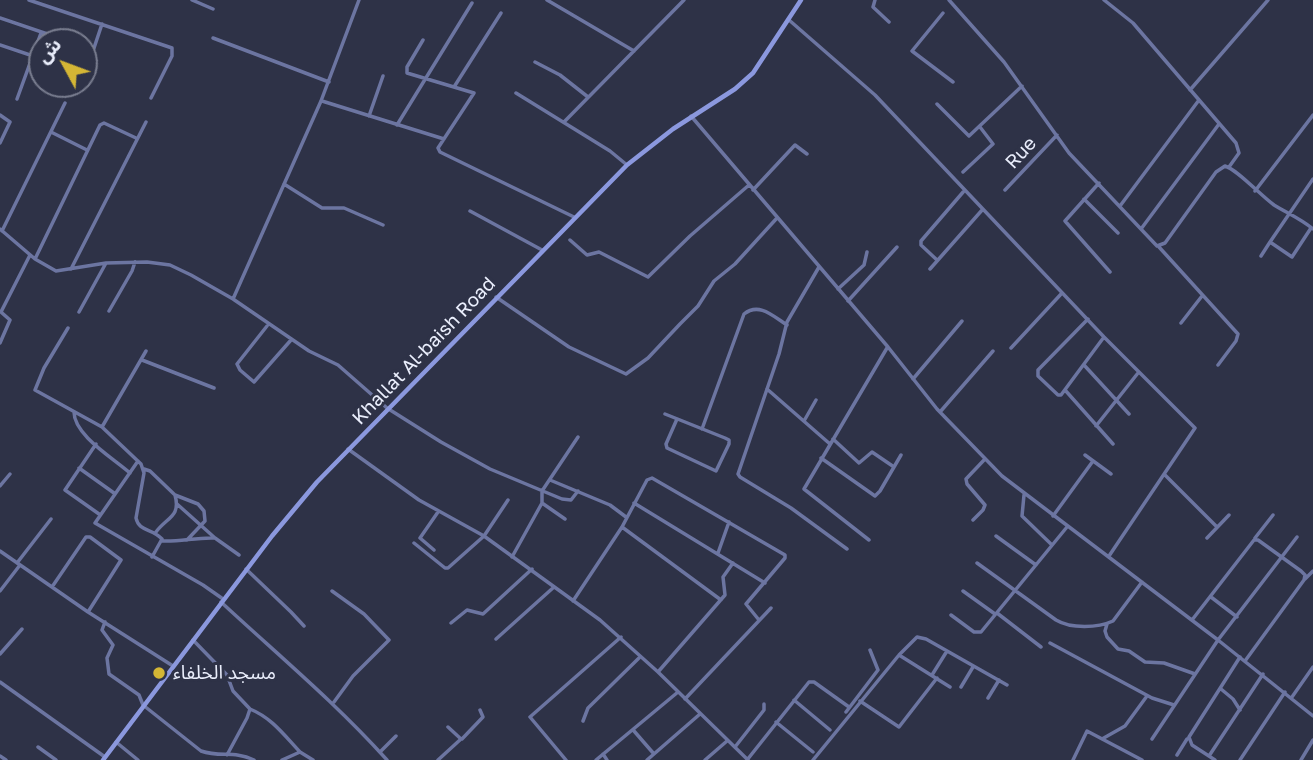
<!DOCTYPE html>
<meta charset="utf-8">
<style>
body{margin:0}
#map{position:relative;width:1313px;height:760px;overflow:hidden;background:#2e3247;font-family:"Golos Text","Noto Sans Arabic",sans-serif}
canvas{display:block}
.north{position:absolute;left:28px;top:28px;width:70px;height:70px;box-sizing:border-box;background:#2e3247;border:2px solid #797d8f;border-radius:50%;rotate:311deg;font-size:19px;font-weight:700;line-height:28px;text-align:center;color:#eaeefc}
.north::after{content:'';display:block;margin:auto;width:24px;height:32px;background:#d4b635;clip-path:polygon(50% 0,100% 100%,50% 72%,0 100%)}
</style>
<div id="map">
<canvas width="1313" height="760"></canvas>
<div class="north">ش</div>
</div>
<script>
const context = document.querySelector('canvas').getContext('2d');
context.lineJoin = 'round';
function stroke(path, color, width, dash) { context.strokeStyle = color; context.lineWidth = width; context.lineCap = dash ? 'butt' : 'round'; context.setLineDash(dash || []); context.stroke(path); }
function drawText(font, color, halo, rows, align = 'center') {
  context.font = font + ' "Golos Text","Noto Sans Arabic",sans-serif'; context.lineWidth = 6; context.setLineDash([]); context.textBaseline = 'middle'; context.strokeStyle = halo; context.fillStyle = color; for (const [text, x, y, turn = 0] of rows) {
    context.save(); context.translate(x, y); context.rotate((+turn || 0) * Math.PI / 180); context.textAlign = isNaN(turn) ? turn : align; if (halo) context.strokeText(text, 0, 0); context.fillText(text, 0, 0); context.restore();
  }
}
stroke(new Path2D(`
 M29,0L172,48V56L151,98
 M192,0L213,9
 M547,0L634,51
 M875,0L873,7L889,22
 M949,0L1004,62L1069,153L1157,246L1165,243L1216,172L1225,166C1238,170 1260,195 1274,205C1287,213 1301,219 1313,229
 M1104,0L1133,23L1236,143L1239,153L1229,167
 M943,13L912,51L953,82
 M0,18L71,42
 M789,20L875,95L1104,337L1195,428L1109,556
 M213,38L329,82
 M423,40L407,67V73L474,93L438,148L440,152L574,217
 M0,45L42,59
 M84,46L86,50L84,59
 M535,62L560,75L588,97
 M86,72L102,24
 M454,87L501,13
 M1190,90L1268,0
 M516,93L610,151L627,165
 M17,99L41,33
 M322,101L444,139
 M937,104L969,136L1022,86
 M0,115L10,122L0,143
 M369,116L383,76
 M691,116L888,347L937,409L1002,476L1218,640L1313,716
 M564,122L684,0
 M397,125L472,3
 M51,132L87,150
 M963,172L993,144L980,127
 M1099,183L1065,221L1110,272
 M284,184L322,208H344L383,225
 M753,190L795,145L807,154
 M1005,190L1057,135
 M1255,191L1313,115
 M1084,199L1118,233
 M1120,206L1199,100
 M470,211L542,250
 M1311,228L1292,257L1270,242L1313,179
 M0,229L35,259L56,271L106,263L147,262L170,265L191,275L233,299L309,351L338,365L387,408L441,442L490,469L562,499L571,500L578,491
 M1141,229L1219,124
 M2,231L65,103
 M570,240L587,255L599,252L648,277L690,236L749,185
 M1159,247L1238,334L1236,341L1218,365
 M1261,256L1270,242
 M35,259L100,125L104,123L136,138
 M937,260L921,245V241L964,191
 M819,267L787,322L779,354L738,474L740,477L791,508L847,549
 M71,269L146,122
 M930,269L983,209
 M838,289L864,265L867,252
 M496,297L569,347L626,374L648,358L680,324L698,306L714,281L735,264L777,218
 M233,299L321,101L359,0
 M848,301L897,247
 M109,311L132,271L135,262
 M79,312L106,263
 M1088,319L1038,370V376L1058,395H1061L1104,337
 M1181,323L1202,296
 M267,326L237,364L240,370L254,382L291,340
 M68,328L44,368L35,390L102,427L141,464L144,473L136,518C139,532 152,528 162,539L152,557
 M0,343L10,320L1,312L30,255
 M1011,348L1062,293
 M142,360L214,388
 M1084,365L1129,414
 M913,379L962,321
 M767,389L830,444
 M1065,390L1113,444
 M74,412C74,435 113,458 130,473
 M940,412L993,351
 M665,414C685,422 705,430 725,438L729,440V444L716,471L667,448L666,444L677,419
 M804,421L816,400
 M1096,426L1138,373
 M102,427L146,351
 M702,429L744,314C759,302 773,316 787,325
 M833,439L859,463L872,452L894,467
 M96,444L65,490L99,514
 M348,449L419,500L484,536L600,620L658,672L748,760
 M1085,455L1111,474
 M821,458L875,496L880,491L901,455
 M138,461L95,523L203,585L223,599
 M79,468L114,493
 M144,469L150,471L175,495L198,504L204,511L205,521L187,540
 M1165,475L1217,527
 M550,480L610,505L626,517
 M0,486L10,474
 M1024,495L1022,516L1052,545
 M542,503L565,519
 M634,503L765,583
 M1053,516L1093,461
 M973,520L983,510L985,505L967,484L966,479L985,459
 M622,527L721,600
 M156,532C167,517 181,517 175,495
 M996,536L1036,565
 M215,538L239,555
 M1207,538L1229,515
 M1255,538L1273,515
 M869,540L804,489L887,348
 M162,541C180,542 197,537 215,538L177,504
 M414,543L445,568H448L484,536L508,500
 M434,550L420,538L438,512
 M0,551L88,612L173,666
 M718,553L729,522
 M512,557L542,503V491L578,437
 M17,563L51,519
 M977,563L1056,620C1071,629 1098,628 1113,621L1142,582
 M246,569L291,612L304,626
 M1305,579L1313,571
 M52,587L86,537H90L121,560L88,612
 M0,591L20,565
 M332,591L364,614L389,640L353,676L334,702
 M963,591L995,614
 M1211,597L1237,617
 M573,601L622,527L647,480L652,478L785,555V558L746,604L759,620
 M221,602C277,654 336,703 387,760
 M997,613L1041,647
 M951,615L974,632H981L1067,527
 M1192,620L1254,540H1258L1301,571L1305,575L1304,580L1245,661
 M105,622L102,630L113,645L107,658L109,674L139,695L143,705L201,751C221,758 233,750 254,760
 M451,623L467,610L483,614L532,569
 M1107,624L1105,631L1107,637L1118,649L1129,651L1145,662L1164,663L1195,674
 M496,639L554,587
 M193,640L227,675L233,691L250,709L247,718L227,755
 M1050,643L1152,698L1174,705
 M0,654L22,629
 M899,655L950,687
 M658,672L725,595L723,577L733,563
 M932,675L947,651
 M0,682L105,757
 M961,687L973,667
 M1221,689L1233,699L1240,710
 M1292,697L1313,667
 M988,698L999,680
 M685,699L771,608
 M794,700L830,730
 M860,701L899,727L937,678
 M250,709C272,718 284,735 300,752
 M846,712L878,670L870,650
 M583,721L588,708L639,658
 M776,722L813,752
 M634,731L654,754
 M462,739L483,717L480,710
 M1102,739L1125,726L1147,696
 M1152,739L1218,640L1297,537
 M116,742L138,760
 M38,747L56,760
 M735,747L764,710V704
 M380,752L396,736
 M603,754L607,760
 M1177,755L1187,739
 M0,756L6,760
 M1209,756L1263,674
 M282,760L300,752L313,760
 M438,760L461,739L448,727
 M566,760L530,717L621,637
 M596,760L678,692
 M647,760L700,714
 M705,760L727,741
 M747,760L809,682H814L849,707
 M813,760L899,655L917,637L926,639L1007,685
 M1073,760L1087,731L1142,760
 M1215,760L1192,745L1189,737L1240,657
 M1240,760L1285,692
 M1301,760L1313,740`), '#6c75a1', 3.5);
stroke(new Path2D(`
 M103,760L272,536L317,482L627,165L673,129L735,89L753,73L801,0`), '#8b98de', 4.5);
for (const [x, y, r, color] of [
 [159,673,7,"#d4b635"]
]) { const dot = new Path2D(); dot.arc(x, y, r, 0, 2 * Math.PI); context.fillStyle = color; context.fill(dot); stroke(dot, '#2e3247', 2.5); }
drawText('19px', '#eaeefc', '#2e3247', [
 ["Rue",1021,153,-47],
 ["Khallat Al-baish Road",424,351,-46]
]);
drawText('19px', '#eaeefc', '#2e3247', [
 ["مسجد الخلفاء",173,673]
], 'left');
</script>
